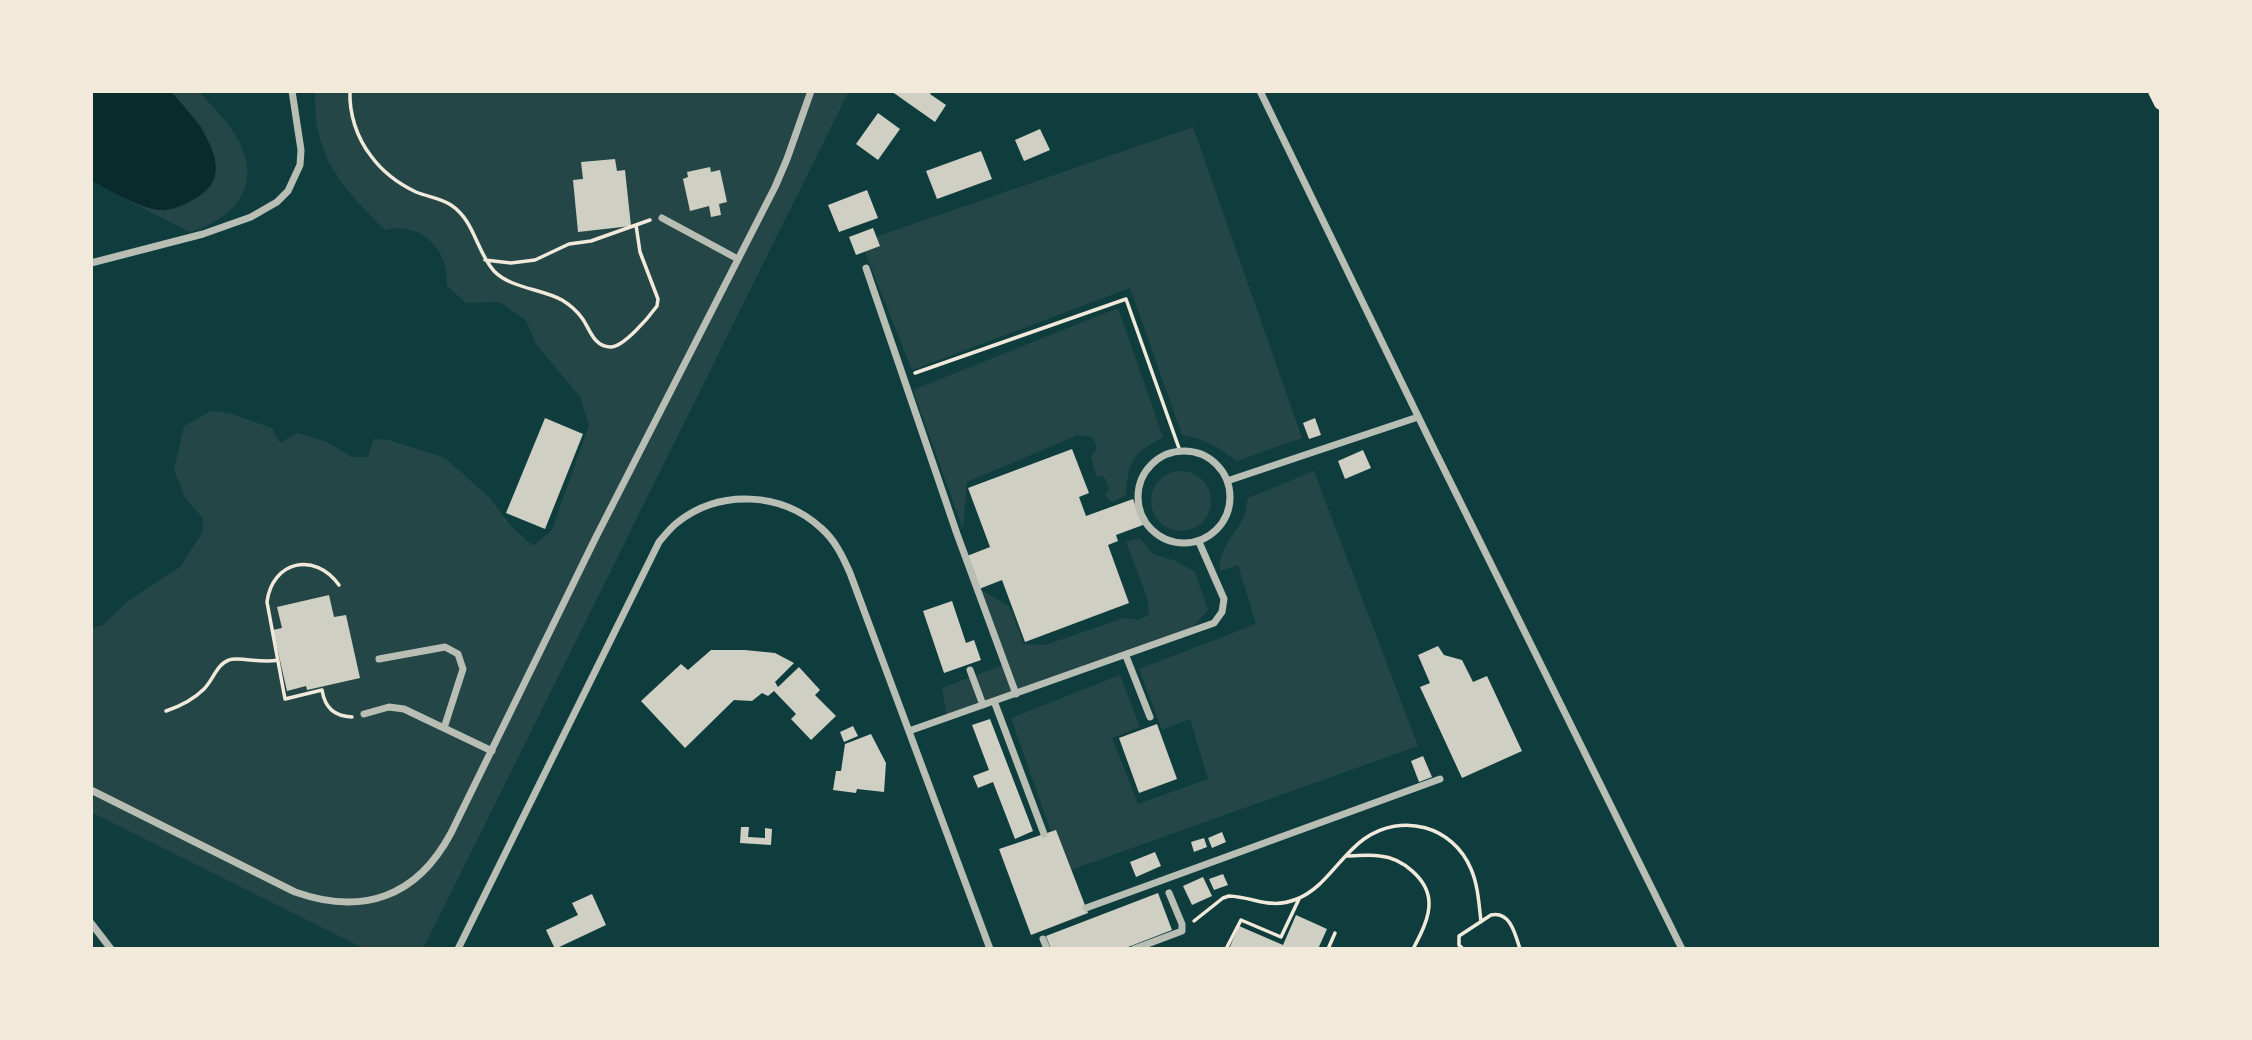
<!DOCTYPE html>
<style>
body{margin:0}
#map{position:relative;width:2252px;height:1040px;overflow:hidden;background:#0f3d3e;font-family:Roboto,sans-serif}
canvas{display:block}
.frame{position:absolute;inset:0;border:93px solid #f1e9da;pointer-events:none}
</style>
<div id="map">
<canvas width="2252" height="1040"></canvas>
<div class="frame"></div>
</div>
<script>
const context = document.querySelector('canvas').getContext('2d');
context.lineJoin = 'round';
function paint(path, color) { context.fillStyle = color; context.fill(path, 'evenodd'); }
function stroke(path, color, width, dash) { context.strokeStyle = color; context.lineWidth = width; context.lineCap = dash ? 'butt' : 'round'; context.setLineDash(dash || []); context.stroke(path); }
paint(new Path2D(`
 M170,91H199C210,105 225,118 234,133C265,181 239,217 190,232L113,193C125,197 148,209 160,210C183,212 202,194 215,178L202,127Z
 M315,91H849L423,949H365L91,812V628L103,625L128,601L180,567L202,533L203,518L185,498L174,470L184,426L211,411L229,413L272,428L280,443L297,433L327,442L352,457H368L373,439L389,440L445,458L489,497L511,526L533,546L552,530L589,425L580,397L536,344L526,321L500,302L466,303L447,286C446,279 447,270 444,263C436,237 410,223 385,230C341,185 313,158 315,91Z
 M1193,127L1302,438L1237,461C1219,448 1204,438 1182,435L1130,288L912,370L861,242Z
 M1118,308L1163,437C1133,454 1128,460 1126,495L1112,502L1105,496L1109,488L1104,477L1096,476L1091,457L1097,447L1092,437L1078,435L967,482L963,529L913,390Z
 M1151 501a30 30 0 1 1 60 0a30 30 0 1 1-60 0Z
 M1314,471L1418,746L1065,872L1011,718L1120,675L1140,727L1112,738L1138,804L1208,779L1190,719L1162,730L1139,669L1256,624L1238,565L1220,571C1218,550 1233,537 1242,520C1246,514 1246,505 1248,498Z
 M1140,538L1153,554L1176,561L1195,572L1208,610L1192,628L947,717L942,688L1008,663L981,590L1009,606L1024,644L1045,645L1124,618L1139,620L1149,614L1147,597L1126,542Z`), '#244646');
paint(new Path2D(`
 M91,91H170C193,115 244,172 196,198C186,203 173,210 160,210C144,210 106,189 91,180Z`), '#0a2a2b');
paint(new Path2D(`
 M891,91H932L930,94L946,105L935,122Z
 M878,113L900,129L878,160L856,144Z
 M1040,129L1050,150L1024,161L1015,140Z
 M981,151L992,179L937,199L926,171Z
 M615,159L617,171L625,170L631,226L578,232L573,180L583,179L581,162Z
 M710,167L711,172L720,170L727,202L719,204L721,215L711,217L709,206L690,211L683,179L688,177L687,172Z
 M867,190L878,218L839,232L828,205Z
 M873,228L880,246L856,255L849,237Z
 M545,418L583,434L545,529L506,513Z
 M1315,418L1321,435L1309,439L1303,423Z
 M1072,449L1089,493L1079,497L1086,516L1133,499L1143,525L1116,535L1118,541L1108,545L1129,603L1025,642L1002,580L979,589L967,556L990,547L968,488Z
 M1363,450L1371,468L1345,479L1338,461Z
 M329,595L334,617L346,615L360,678L307,690L306,686L287,691L273,630L282,628L277,607Z
 M952,601L966,643L974,640L981,660L944,673L923,611Z
 M1438,646L1444,655L1462,660L1473,682L1487,676L1522,751L1462,778L1420,687L1430,683L1418,655Z
 M711,650H745L775,653L794,663L775,682L778,687L799,667L820,690L815,695L836,716L811,740L791,719L796,714L774,691L768,696L762,693L752,701L734,700L685,748L641,701L681,664L688,670Z
 M990,719L1033,831L1015,839L993,782L978,788L973,776L989,770L972,725Z
 M1157,724L1177,779L1139,793L1119,738Z
 M853,726L858,736L844,742L840,732Z
 M871,734L886,763L884,792L857,789L856,793L833,790L836,771H841L845,744Z
 M1423,756L1432,777L1419,782L1411,761Z
 M741,827H749L748,837L765,838V828L772,829L771,845L740,843Z
 M1056,830L1088,913L1031,935L999,849Z
 M1222,832L1226,842L1212,848L1208,838Z
 M1204,838L1207,847L1194,852L1191,842Z
 M1155,852L1161,866L1136,877L1130,862Z
 M1223,874L1228,885L1214,890L1209,879Z
 M1203,877L1212,896L1192,905L1183,886Z
 M1158,893L1172,930L1123,949H1051L1046,936Z
 M592,894L606,925L555,949L546,930L578,915L572,903Z
 M1296,915L1327,929L1318,949H1229L1239,926L1283,945Z`), '#cfcfc3');
stroke(new Path2D(`
 M350,91C349,114 357,138 371,156C382,171 399,184 416,192C428,197 441,198 451,205C475,221 476,251 494,271C510,288 542,289 562,300C570,305 577,311 582,318C590,329 593,346 610,347C623,348 649,317 657,306L658,299L640,252L636,225
 M485,260L511,263L535,260L569,244L591,241L650,220
 M915,373L1126,299L1180,451
 M339,585C315,551 272,561 267,602L285,699L322,690C325,708 334,716 352,717
 M166,711C181,706 193,700 204,689C213,680 217,664 229,660C238,656 262,664 278,660
 M1347,856C1358,856 1369,854 1380,856C1402,858 1428,879 1429,902C1430,917 1420,936 1413,949
 M1194,921L1223,898L1229,896C1255,897 1269,910 1297,899C1326,887 1339,857 1364,839C1402,812 1453,826 1471,869C1478,885 1479,904 1481,922
 M1226,949L1241,920L1281,937L1299,899
 M1328,949L1335,933
 M1463,949L1459,945V936L1491,915C1510,911 1515,933 1520,949`), '#f1e9da', 3.5);
stroke(new Path2D(`
 M1260,91L1434,449L1682,949
 M662,218L736,258
 M91,263L203,234L251,217L277,202L288,191L300,165L301,150L292,91
 M866,268L957,534L1016,694
 M1138 497a46 46 0 1 1 92 0a46 46 0 1 1-92 0Z
 M1227,481L1418,417
 M1126,656L1150,717
 M379,659L445,647L458,654L463,669L444,728
 M970,670L983,705
 M994,701L1044,834
 M364,714L389,707L404,709L492,751
 M909,731L1214,623L1222,612L1224,599L1199,542
 M91,790L295,892C363,916 417,897 451,833L596,537L775,187L787,159L811,91
 M1086,908L1440,779
 M91,923L111,949
 M1043,939L1047,949
 M458,949L659,542C665,535 671,527 678,522C720,489 782,492 821,528C835,540 843,557 850,573L990,949
 M1134,949L1182,931V924L1169,893`), '#b8beb3', 7);
stroke(new Path2D(`
 M2155,91L2161,103`), '#f1e9da', 14);
</script>
